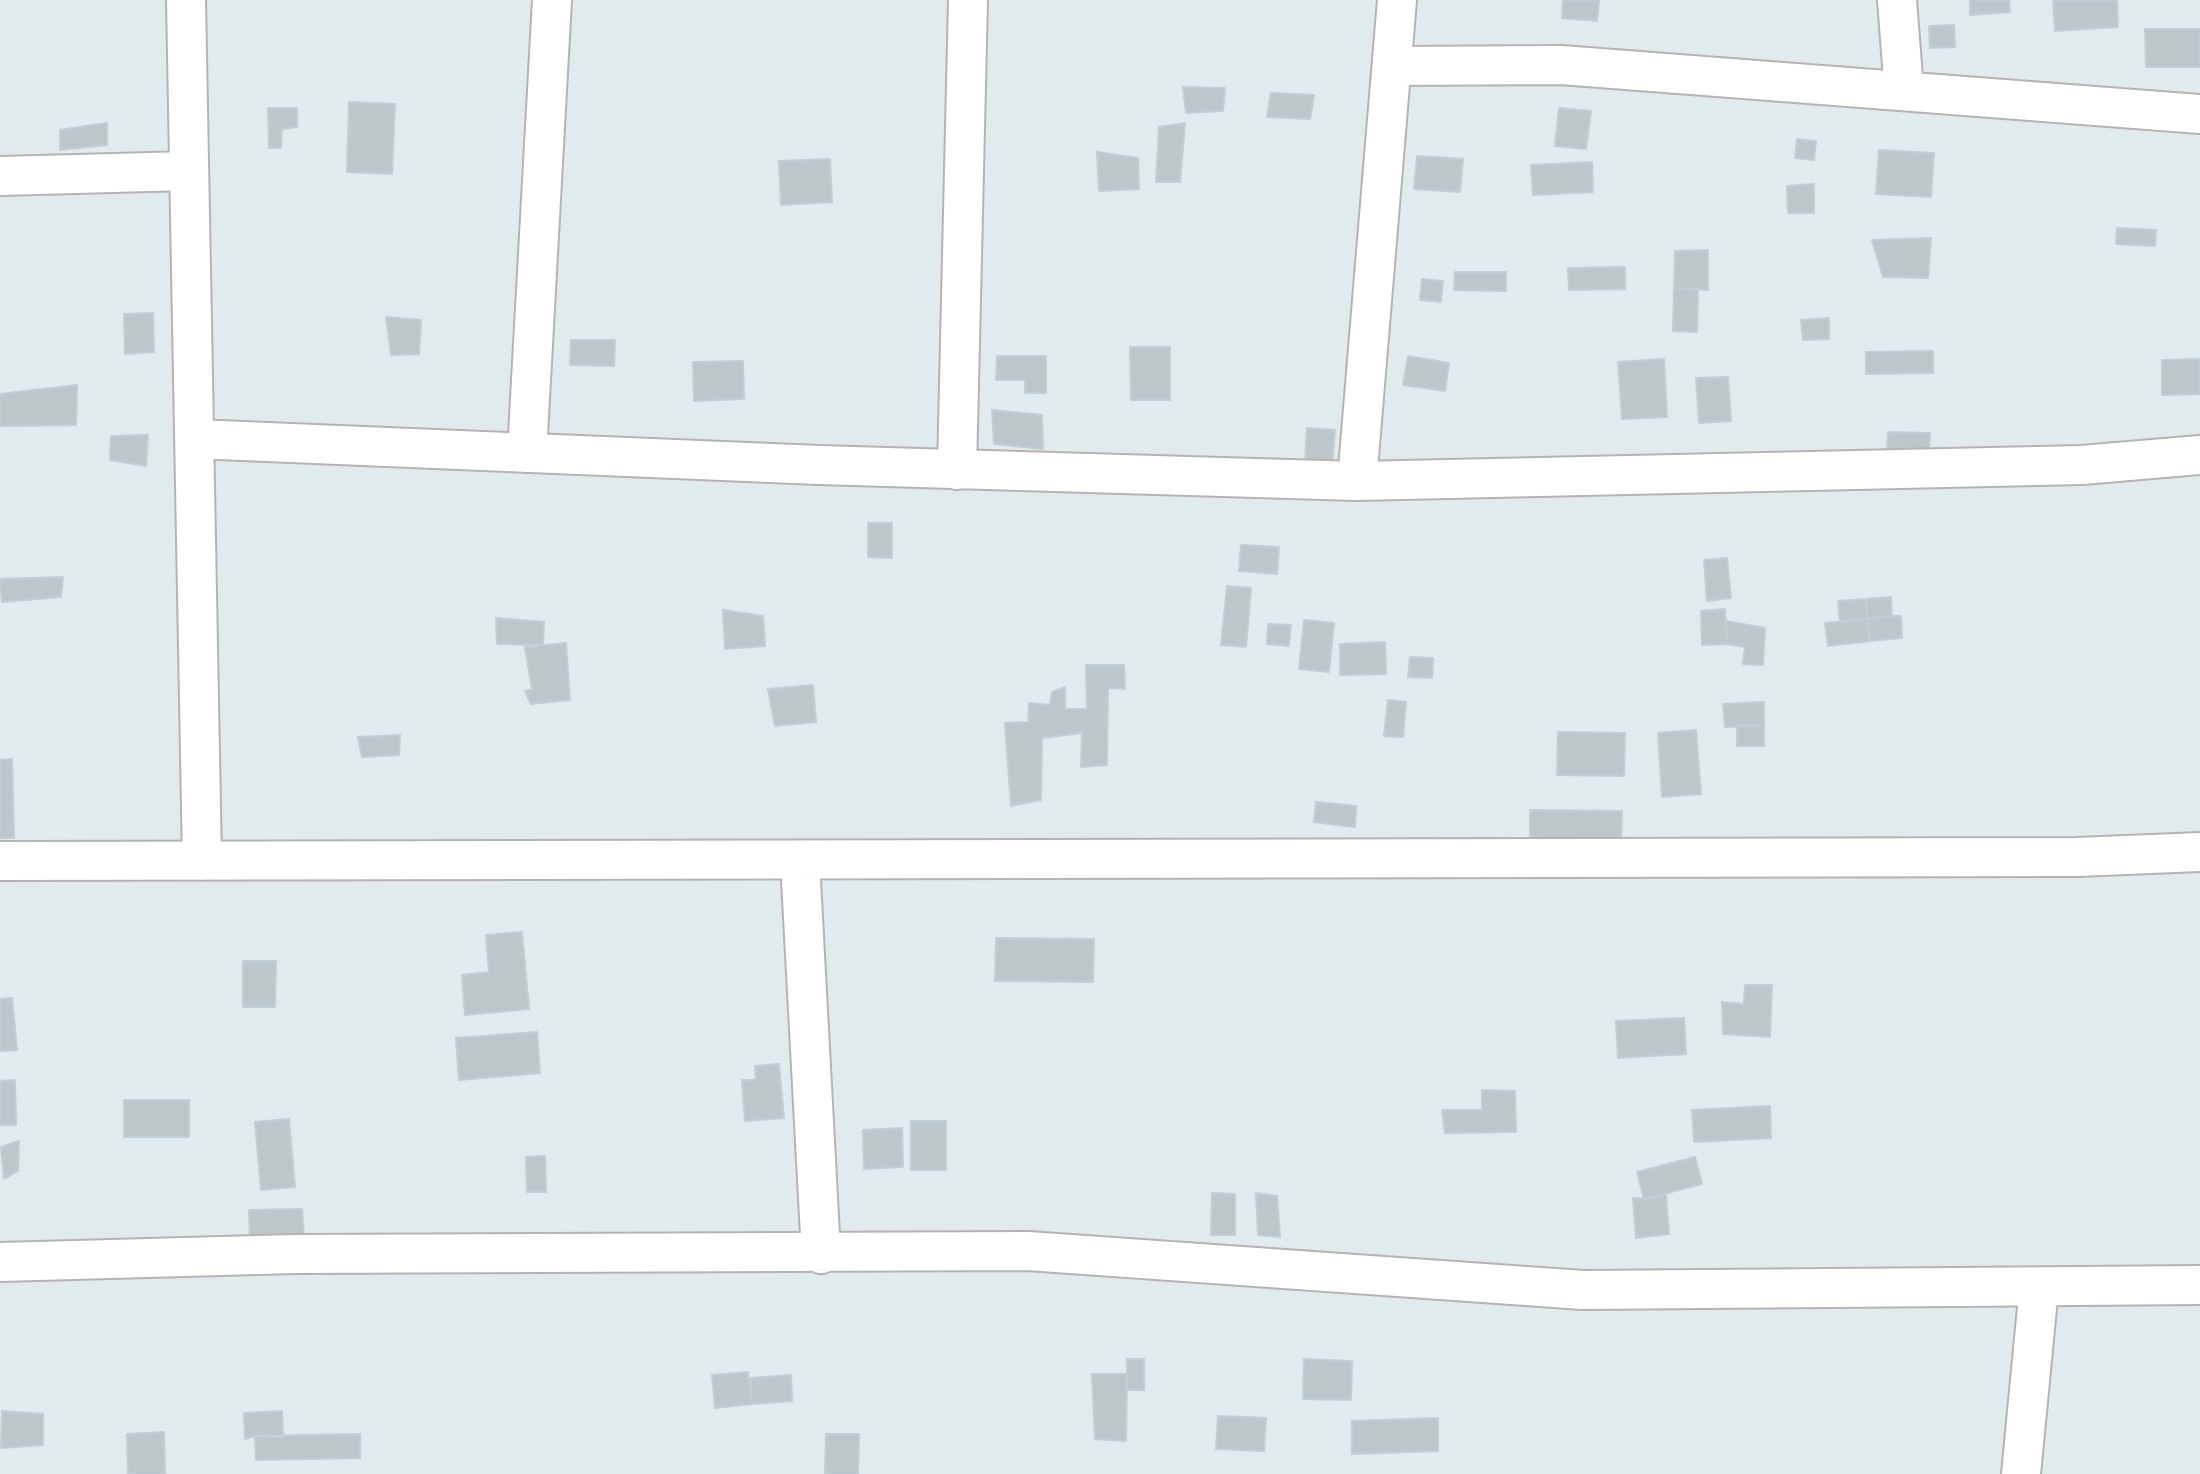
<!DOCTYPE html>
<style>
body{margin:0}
canvas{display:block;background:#e1eaed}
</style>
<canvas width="2200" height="1474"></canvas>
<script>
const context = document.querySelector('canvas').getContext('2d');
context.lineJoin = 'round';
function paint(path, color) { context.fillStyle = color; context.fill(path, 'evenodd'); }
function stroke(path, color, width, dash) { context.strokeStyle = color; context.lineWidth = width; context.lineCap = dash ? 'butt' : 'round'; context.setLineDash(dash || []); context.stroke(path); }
const building = new Path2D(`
 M1563,0H1599L1597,21L1562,18Z
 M1970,0H2009L2010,12L1970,15Z
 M2053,0H2117L2118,27L2055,31Z
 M1954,25L1955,47L1930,48L1929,26Z
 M2145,29H2200V67H2146Z
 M1183,87L1225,88L1223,111L1186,113Z
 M1271,93L1314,95L1310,119L1267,117Z
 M349,102L395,104L392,174L347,172Z
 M268,108H297V127L282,129L281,148H269Z
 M1559,108L1591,111L1586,149L1555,146Z
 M107,123V145L60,150V130Z
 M1185,123L1180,182H1156L1159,127Z
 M1797,139L1816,141L1814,160L1795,158Z
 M1879,150L1934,153L1931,197L1876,194Z
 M1097,152L1138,158L1139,189L1099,191Z
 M1417,156L1463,159L1460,192L1414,189Z
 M830,159L832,202L781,205L779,161Z
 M1592,162L1593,192L1533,195L1531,165Z
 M1814,184V213H1788L1787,186Z
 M2117,228L2156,230L2155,246L2116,244Z
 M1931,238L1928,278L1883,277L1872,240Z
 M1708,250V290L1674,288L1675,251Z
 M1625,267V289L1569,290L1568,268Z
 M1455,272H1506V291L1454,290Z
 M1422,279L1443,281L1441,302L1420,300Z
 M1674,288L1698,289L1697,332L1673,331Z
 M153,313L154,352L125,354L124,314Z
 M386,317L421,320L419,354L391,355Z
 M1829,318V339L1803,340L1801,320Z
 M571,340H615L614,366L570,365Z
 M1130,347H1170V400H1131Z
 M1933,351V373L1866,374V352Z
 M997,356H1046V393H1025V380H996Z
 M1408,356L1449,363L1445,391L1403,385Z
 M1664,359L1667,417L1622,419L1618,362Z
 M2200,359V394L2162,395V360Z
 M743,361L744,399L694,401L693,362Z
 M1728,377L1731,421L1699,423L1696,378Z
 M77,385L76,425L0,426V394Z
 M992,410L1042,415L1043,449L994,444Z
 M1307,428L1335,430L1332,464L1305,462Z
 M1888,432L1930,433L1929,453L1887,452Z
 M148,435L146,466L110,460L111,436Z
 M868,523H892V558L868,557Z
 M1241,545L1279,547L1277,574L1239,571Z
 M1727,558L1731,598L1707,601L1704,560Z
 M63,577L61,597L2,602L0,579Z
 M1227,586L1251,588L1246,647L1221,645Z
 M1891,597L1892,616L1867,619L1866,599Z
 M1866,599L1867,619L1840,622L1838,601Z
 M1725,609L1727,644L1702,645L1701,611Z
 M723,610L763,616L765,646L725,649Z
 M1892,616H1901L1902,638L1870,641L1867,619Z
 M496,618L544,622L543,645L497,644Z
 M1867,619L1870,641L1828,646L1825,623Z
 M1304,620L1334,623L1329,672L1299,669Z
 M1726,621L1765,628L1763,665L1743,664L1745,647L1727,644Z
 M1268,624L1291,625L1289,646L1267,644Z
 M1385,642L1386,674L1340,675V644Z
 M566,643L570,700L531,704L525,691L532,689L525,647Z
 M1410,657L1433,658L1432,678L1408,677Z
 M1086,665H1124L1125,689L1108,688L1107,765L1081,767L1082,733L1042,738L1041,800L1011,806L1005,723L1028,722L1029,703L1050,705L1052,692L1065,687V709H1087Z
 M813,685L816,722L775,726L768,689Z
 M1388,700L1406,702L1403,737L1384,736Z
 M1764,702V726L1725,727L1723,704Z
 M1737,725L1764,726V746H1737Z
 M1696,730L1701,794L1662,797L1658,733Z
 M1558,732L1625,733L1624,776L1557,775Z
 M400,735L399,755L362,757L358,737Z
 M12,759L14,838H0V760Z
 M1316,802L1356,806L1355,827L1314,822Z
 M1530,810L1622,811L1621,847L1530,846Z
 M522,932L529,1009L465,1015L462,975L489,972L486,935Z
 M996,938L1094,939L1093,982L995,981Z
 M243,961H276L275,1007H243Z
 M1745,985H1772L1770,1037L1723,1034L1722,1002L1744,1004Z
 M12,998L17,1050L0,1051V999Z
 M1684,1018L1686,1054L1618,1058L1616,1021Z
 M537,1032L540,1073L459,1080L456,1038Z
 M779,1064L784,1118L745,1121L742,1080H756L755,1066Z
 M15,1080L16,1125H0V1081Z
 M1482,1090L1515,1091L1516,1132L1445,1133L1442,1110H1482Z
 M124,1100H189V1137H124Z
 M1770,1106L1771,1138L1694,1142L1692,1110Z
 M289,1119L295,1187L261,1190L255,1122Z
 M911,1121H946V1170H911Z
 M902,1128L903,1167L864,1169L863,1130Z
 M19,1141L18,1171L4,1179L1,1147Z
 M545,1156L546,1192H527L526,1157Z
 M1695,1157L1702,1184L1644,1199L1637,1172Z
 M1212,1193L1235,1194V1235H1211Z
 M1256,1193L1277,1196L1280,1237L1258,1235Z
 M1666,1195L1669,1234L1636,1238L1633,1198L1644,1199Z
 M302,1209L304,1238L250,1240L249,1210Z
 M1127,1359H1144V1390H1127Z
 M1304,1359L1352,1361L1351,1400L1303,1399Z
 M748,1372L752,1404L715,1408L712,1375Z
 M1092,1374H1127L1126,1441L1095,1439Z
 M791,1375L792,1401L752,1404L751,1378Z
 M2,1411L43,1414V1445L1,1448Z
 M282,1411L283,1437L255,1436L245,1439L244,1413Z
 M1218,1416L1266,1418L1264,1451L1216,1449Z
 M1438,1418V1451L1352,1454V1421Z
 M164,1432L165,1474H128L127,1434Z
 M360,1434V1458L256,1460L255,1436Z
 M826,1434H859L858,1474H825Z`);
paint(building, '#bdc6c8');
stroke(building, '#bfcfd2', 2);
const minor = new Path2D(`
 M186,0L202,861
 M1897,0L1904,91
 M1392,66L1561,65L2200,114
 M0,176L188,171
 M195,439L819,465L1357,481L2082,465L2200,455
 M527,453L552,0
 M957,470L968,0
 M1357,481L1397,0
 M0,861L2077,857L2200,852
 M800,861L821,1254
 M0,1262L295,1254L1028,1251L1583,1290L2200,1285
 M2021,1474L2039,1287`);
stroke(minor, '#b9b2b2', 42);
stroke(minor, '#fff', 38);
</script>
